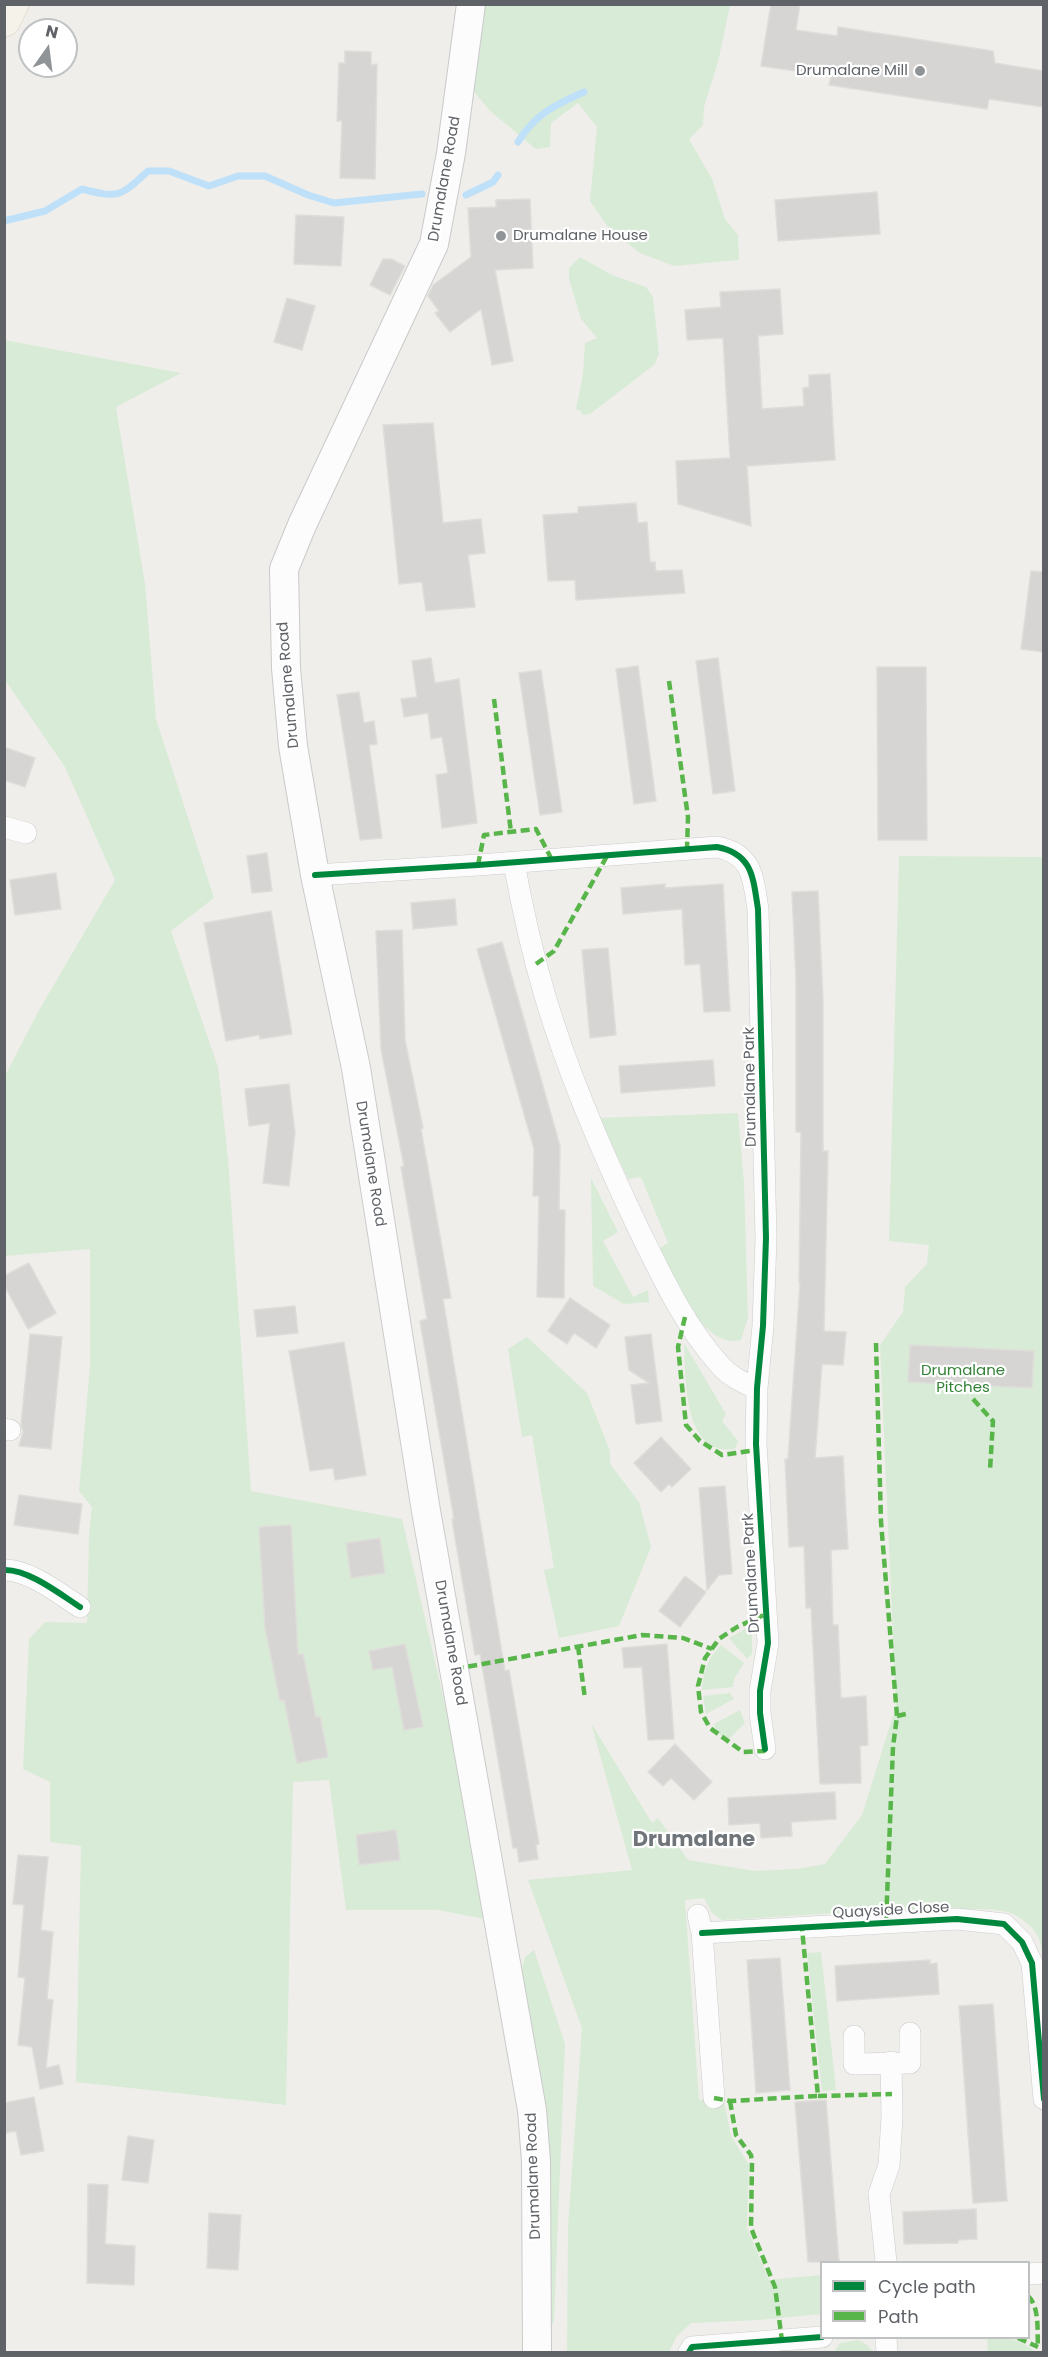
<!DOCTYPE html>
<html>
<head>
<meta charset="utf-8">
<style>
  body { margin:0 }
  #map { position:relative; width:1048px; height:2357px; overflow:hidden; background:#efeeea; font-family:Poppins,sans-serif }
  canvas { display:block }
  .frame { position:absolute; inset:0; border:6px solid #5f6368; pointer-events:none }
  .legend { position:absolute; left:820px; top:2261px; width:210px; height:78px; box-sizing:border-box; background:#fff; border:2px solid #bfc1c3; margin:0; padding:8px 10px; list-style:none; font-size:18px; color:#5f6368 }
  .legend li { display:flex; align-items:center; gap:12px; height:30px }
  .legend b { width:30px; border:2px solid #bfc1c3 }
  .north { position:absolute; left:18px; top:18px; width:60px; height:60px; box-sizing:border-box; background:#fff; border:2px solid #bfc1c3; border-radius:50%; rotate:14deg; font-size:16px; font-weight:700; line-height:24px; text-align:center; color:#5f6368 }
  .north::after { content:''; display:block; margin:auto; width:21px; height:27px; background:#919496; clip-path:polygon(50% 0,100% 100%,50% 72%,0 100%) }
</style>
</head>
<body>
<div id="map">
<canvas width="1048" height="2357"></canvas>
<div class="frame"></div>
<ul class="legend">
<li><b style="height:8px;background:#00873e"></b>Cycle path</li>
<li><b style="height:8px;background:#58b549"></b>Path</li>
</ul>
<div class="north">N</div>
</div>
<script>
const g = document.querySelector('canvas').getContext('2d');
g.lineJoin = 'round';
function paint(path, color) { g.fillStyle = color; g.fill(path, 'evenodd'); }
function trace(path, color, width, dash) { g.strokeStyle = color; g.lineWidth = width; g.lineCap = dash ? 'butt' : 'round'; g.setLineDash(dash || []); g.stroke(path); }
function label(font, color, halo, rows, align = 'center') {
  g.font = font + ' Poppins,sans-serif'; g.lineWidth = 4.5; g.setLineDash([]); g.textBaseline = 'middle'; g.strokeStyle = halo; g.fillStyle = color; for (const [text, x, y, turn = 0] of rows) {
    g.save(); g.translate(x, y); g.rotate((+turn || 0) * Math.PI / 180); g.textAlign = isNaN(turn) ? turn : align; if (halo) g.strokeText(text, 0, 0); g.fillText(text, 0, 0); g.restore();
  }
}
paint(new Path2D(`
  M484 5H730L718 62 704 107 703 125 689 139 712 179 725 219 738 235 739 260 674 266 640 253 610 230 590 201 597 127 578 103 551 123 550 147 536 149 490 111 472 89Z
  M580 257 612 275 646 287 653 297 659 354 654 365 590 414 583 415 581 411 576 409 583 374 585 343 597 338 581 319 569 279V268Z
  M4 340 181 373 116 407 145 584 156 719 214 898 171 931 218 1067 228 1158 251 1491 402 1519 495 1921 438 1910H346L329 1780 293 1782 286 2105 76 2082 81 1846 50 1842V1782L23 1769 29 1639 45 1622 87 1623 89 1535 92 1507 79 1491 90 1366V1249L5 1256V1076L38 1012 115 880 65 767 5 680Z
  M899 856 1043 857V1961C1042 1937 1035 1926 1013 1914 1000 1908 970 1909 954 1909 877 1909 799 1916 722 1920L712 1913 704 1898 685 1900 699 2100 724 2101 731 2136 749 2165 747 2228 769 2280 821 2275V2314L759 2320 691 2323 677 2336 669 2352H567L568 2226 582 2028 528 1880 632 1870 591 1723 652 1823 658 1818 688 1860 755 1871 797 1869 825 1864 862 1815 896 1706 880 1345 903 1312 905 1287 927 1264 929 1245 889 1241Z
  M738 1113 744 1183 748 1318 741 1340C703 1351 671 1274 658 1249L668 1243 641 1177 628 1179 599 1118Z
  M591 1178 618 1232 603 1241 633 1297 648 1290 649 1302 624 1304 593 1286Z
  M527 1337 587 1393 610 1451V1464L639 1502 651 1547 619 1626 559 1638 544 1570 554 1568 532 1435 522 1437 508 1349Z
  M684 1343 726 1414 722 1421 738 1441 735 1449C682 1457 686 1377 684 1343Z
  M749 1627 752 1630V1654L747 1659 729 1638Z
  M721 1645 744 1663 734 1679 733 1687 702 1690C702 1672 709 1657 721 1645Z
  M730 1693 734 1699 706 1714 703 1696Z
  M740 1710 745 1723 729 1739C722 1738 715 1730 714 1724Z
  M534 1950 565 2044 554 2321 549 2329 521 1973 525 1957Z
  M821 1952 836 2090 822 2091 807 1953Z
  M987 2338C1006 2337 1021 2338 1035 2352H988Z
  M858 2340 867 2345 873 2352H834L840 2343Z`), '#d8ebd6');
trace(new Path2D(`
  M518 142C535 114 555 105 584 92
  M466 195 493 182 498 175
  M4 221 45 211 82 189C119 199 121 196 148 171H169L209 186 238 176H265L308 195 334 203 422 194`), '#bfe0f9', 7);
const building = new Path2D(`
  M771 4H800L796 30 837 36 838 27 993 51 995 63 1044 71V107L989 99 987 109 829 85 831 76 761 66Z
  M345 51 371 52V65L377 64 375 179 340 178 342 121H337L339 63H345Z
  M877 192 880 234 778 241 775 200Z
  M530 199 533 268 495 270 513 361 492 365 481 309 450 332 435 313 439 311 428 296 433 285 471 257 468 208 496 207V200Z
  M296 215 344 217 341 266 294 264Z
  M383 259H391L405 266 390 295 370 285Z
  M780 289 783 334 758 336 762 409 804 406 803 388 809 387V375L830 374 835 460 747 466 751 526 678 504 676 461 730 458 723 338 687 340 685 310 721 307 720 292Z
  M287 298 315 306 302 350 274 342Z
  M433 423 443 523 481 519 485 553 468 555 475 607 426 611 422 582 399 584 383 425Z
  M636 503 638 523 647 522 650 562H655L656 571 682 570 685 593 576 600 575 580 548 581 543 515 578 513V507Z
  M1031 571 1044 572V652L1021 649Z
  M431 658 435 683 459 679 477 823 442 828 436 775 448 773 442 737 431 739 428 713 404 717 401 699 417 697 412 661Z
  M718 658 735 791 713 794 696 661Z
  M638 666 656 801 634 804 616 669Z
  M877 667H926L927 840H878Z
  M541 670 562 812 540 815 519 673Z
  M359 692 364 723 374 721 377 744 369 745 382 838 360 840 337 695Z
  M4 747 35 758 25 787 4 780Z
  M267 853 272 891 252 893 247 856Z
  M56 873 61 909 15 915 10 880Z
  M665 884V888L723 884 730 1011 704 1012 700 964 685 965 682 909 623 914 621 888Z
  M818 891 823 1000V1151H828L824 1331 846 1332 843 1365 822 1364 815 1458 843 1456 848 1549 831 1550 833 1625H838L841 1698 866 1696 868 1745 860 1746 861 1783 820 1784 811 1608H806L804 1546 789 1547 785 1459H788L800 1283H799L801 1132H796V980L792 892Z
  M455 899 457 925 413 929 411 903Z
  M271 911 292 1034 260 1039 259 1035 226 1041 204 923Z
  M402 930 405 1040 423 1128 421 1129 451 1298 443 1299 505 1671 509 1670 539 1844 536 1845 538 1859 519 1862 517 1848H513L480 1654 475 1655 455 1538 452 1519H454L420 1321 427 1319 401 1167 404 1166 381 1049 376 931Z
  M502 942 560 1146 559 1210H565L564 1298 537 1297 539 1196H533L534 1149 477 949Z
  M608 948 616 1035 590 1038 582 950Z
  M713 1060 715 1086 621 1093 619 1066Z
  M289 1084 295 1133 289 1186 263 1183 270 1123 249 1126 245 1089Z
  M29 1263 56 1313 28 1329 4 1285V1276Z
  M570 1298 610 1325 596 1348 574 1333 567 1344 548 1331Z
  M295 1306 298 1333 257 1337 254 1310Z
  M30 1334 62 1337 51 1449 19 1446 23 1432 21 1424Z
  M651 1334 662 1421 636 1424 631 1385 649 1383 629 1370 625 1337Z
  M344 1342 366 1475 335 1480 333 1468 310 1471 289 1351Z
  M910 1345 1034 1351 1032 1388 908 1382Z
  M661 1437 691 1469 672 1487 669 1484 661 1492 634 1463Z
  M725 1486 732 1574 719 1575 707 1590 699 1488Z
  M19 1495 82 1504 78 1534 14 1525Z
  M291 1525 298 1655 303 1654 316 1717 320 1716 328 1757 297 1763 284 1700 280 1701 265 1628 259 1527Z
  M380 1538 385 1573 351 1578 346 1543Z
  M685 1576 706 1592 680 1627 659 1611Z
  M405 1644 423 1727 404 1730 392 1667 373 1670 369 1651Z
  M667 1644 674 1739 648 1740 642 1667 624 1668 622 1648Z
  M675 1744 712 1782 694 1800 671 1778 663 1786 648 1772Z
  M835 1792 836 1819 791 1822 792 1836 761 1838 760 1823 729 1825 728 1798Z
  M396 1830 400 1860 359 1865 356 1835Z
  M18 1855 48 1857 41 1930 53 1932 47 1999 53 2000 46 2068 59 2065 63 2084 40 2089 32 2047 18 2045 25 1978 18 1977 24 1905 13 1904Z
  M780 1958 790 2090 756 2093 747 1960Z
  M930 1960V1964L937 1963 939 1994 837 2001 835 1966Z
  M993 2004 1007 2201 973 2203 959 2006Z
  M34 2097 44 2151 21 2155 16 2131 4 2133V2103Z
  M826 2100 839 2262H808L795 2102Z
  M128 2136 154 2140 148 2183 122 2180Z
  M88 2184 108 2185 105 2244 135 2246 134 2285 87 2283Z
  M976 2209 977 2239 958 2240V2243L904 2244 903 2212Z
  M209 2213 241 2215 238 2270 207 2268Z`);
paint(building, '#d6d5d3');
trace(building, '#deddd9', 1.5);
const street = new Path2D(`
  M4 827 26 833
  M514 863C522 907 532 952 545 996 569 1077 603 1155 640 1232 662 1277 685 1326 719 1364 728 1375 744 1384 757 1388
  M315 875 478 865 717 847C753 854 753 878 758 909L766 1238 763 1326 757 1388 756 1444 768 1643 760 1691V1713L765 1749
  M4 1429 10 1430
  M4 1570C28 1569 60 1594 80 1607
  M698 1915 702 1933 714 2098
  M702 1933 957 1919 1004 1924 1022 1942 1032 1963 1044 2099
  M854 2036V2064L910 2063V2033
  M886 2262 879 2194 889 2165 892 2117 891 2062
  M1028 2274 1044 2273
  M886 2338 887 2352
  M689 2352 692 2347 822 2337`);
const secondary = new Path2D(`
  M471 4 451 153 434 244 302 525 284 569 286 668 293 746 315 875 356 1068 426 1511 532 2110 536 2161 537 2352`);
const primary = new Path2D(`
  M4 20 12 4`);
trace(street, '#cbcccc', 22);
trace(secondary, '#cacacb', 30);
trace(primary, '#d7ceb8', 34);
trace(street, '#fdfcfc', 21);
trace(secondary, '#fdfcfc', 28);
trace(primary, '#f4f2e9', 33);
trace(new Path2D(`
  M669 681 688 817 687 849
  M494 699 511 832
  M478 865 484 835 536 829 552 860
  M536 964 554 951 607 856
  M685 1317 678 1347 686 1425 700 1441 722 1455 757 1450
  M876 1343 881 1522 897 1716 893 1747 886 1923
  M973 1399 993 1421 990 1470
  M578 1646 585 1699
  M455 1669 642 1635 683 1638 712 1649
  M897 1716 910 1713
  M765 1749 764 1751 743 1752 710 1728 701 1712 698 1686 705 1658 719 1639 737 1627 766 1614
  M818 2096 892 2094
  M714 2098 730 2101 818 2096 802 1928
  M730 2101 736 2135 751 2155 752 2162 751 2228 775 2287 782 2341
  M1028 2296C1040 2307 1037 2332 1038 2347
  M1018 2338 1038 2347`), '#58b549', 4.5, [9, 4.5]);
trace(new Path2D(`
  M315 875 478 865 717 847C753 854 753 878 758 909L766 1238 763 1326 757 1388 756 1444 768 1643 760 1691V1713L765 1749
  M4 1570C28 1569 60 1594 80 1607
  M702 1933 957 1919 1004 1924 1022 1942 1032 1963 1044 2099
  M689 2352 692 2347 822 2337`), '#00873e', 6);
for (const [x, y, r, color] of [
  [920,71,6,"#919496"],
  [501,236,6,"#919496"]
]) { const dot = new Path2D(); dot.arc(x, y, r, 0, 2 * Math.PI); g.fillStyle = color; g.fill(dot); trace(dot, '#fff', 2); }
label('15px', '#5f6368', '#fff', [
  ["Drumalane Mill",908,71],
  ["Drumalane House",513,236,"left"]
], 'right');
label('15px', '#5f6368', '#fff', [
  ["Drumalane Road",445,179,-80],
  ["Drumalane Road",289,685,-95],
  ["Drumalane Park",751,1087,-91],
  ["Drumalane Road",370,1164,81],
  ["Drumalane Park",752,1573,-93],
  ["Drumalane Road",450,1643,80],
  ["Quayside Close",891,1911,-3],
  ["Drumalane Road",534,2176,-92]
]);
label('15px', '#348238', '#fff', [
  ["Drumalane",963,1371],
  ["Pitches",963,1388]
]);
label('bold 21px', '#70757a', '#fff', [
  ["Drumalane",694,1841]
]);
</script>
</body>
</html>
